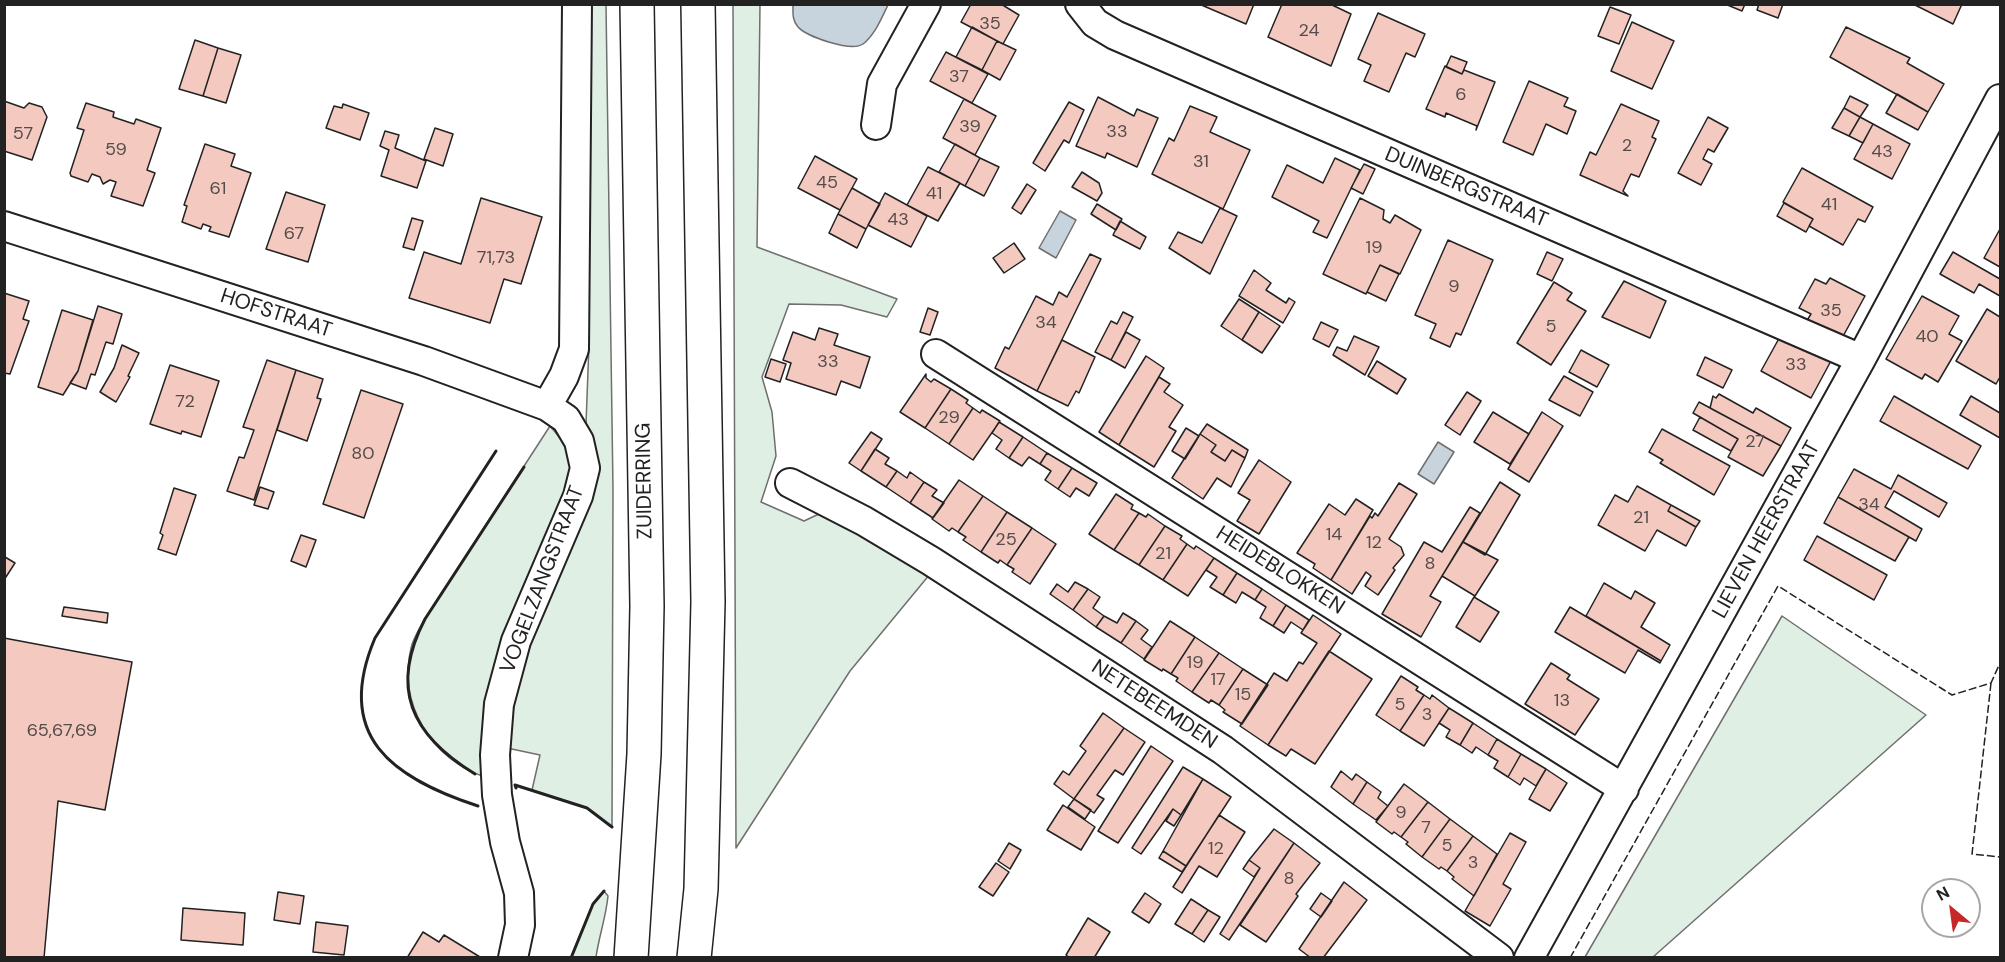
<!DOCTYPE html>
<html>
<head>
<meta charset="utf-8">
<style>
  body { margin:0 }
  #map { position:relative; width:2005px; height:962px; overflow:hidden; background:#fff; font-family:"DM Sans",sans-serif }
  canvas { display:block }
  .frame { position:absolute; inset:0; border:6px solid #222; pointer-events:none }
  .north { position:absolute; left:1921px; top:878px; width:60px; height:60px; box-sizing:border-box; background:#fff; border:2px solid #a7a7a7; border-radius:50%; rotate:331deg; font-size:16px; font-weight:700; line-height:24px; text-align:center; color:#222 }
  .north::after { content:''; display:block; margin:auto; width:21px; height:27px; background:#c62828; clip-path:polygon(50% 0,100% 100%,50% 72%,0 100%) }
</style>
</head>
<body>
<div id="map">
<canvas width="2005" height="962"></canvas>
<div class="frame"></div>
<div class="north">N</div>
</div>
<script>
const g = document.querySelector('canvas').getContext('2d');
g.lineJoin = 'round';
function paint(path, color) { g.fillStyle = color; g.fill(path, 'evenodd'); }
function trace(path, color, width, dash) { g.strokeStyle = color; g.lineWidth = width; g.lineCap = dash ? 'butt' : 'round'; g.setLineDash(dash || []); g.stroke(path); }
function label(font, color, halo, rows, align = 'center') {
  g.font = font + ' "DM Sans",sans-serif'; g.lineWidth = 4.5; g.setLineDash([]); g.textBaseline = 'middle'; g.strokeStyle = halo; g.fillStyle = color; for (const [text, x, y, turn = 0] of rows) {
    g.save(); g.translate(x, y); g.rotate((+turn || 0) * Math.PI / 180); g.textAlign = isNaN(turn) ? turn : align; if (halo) g.strokeText(text, 0, 0); g.fillText(text, 0, 0); g.restore();
  }
}
const green = new Path2D(`
  M585 5H606L613 489 612 827 587 808 532 790 540 755 507 748C521 644 561 543 594 443L586 424 589 344Z
  M733 5H760L757 247 897 299 887 317 841 305 789 304 762 377 772 412 776 456 761 502 804 521 821 513 855 527 930 574 850 671 736 848Z
  M550 426 567 446 572 466 485 777C431 759 398 704 411 648 413 638 420 628 425 619Z
  M1782 616 1926 715 1653 957H1585Z
  M604 891 608 896C606 917 599 936 596 957H571L593 904Z`);
paint(green, '#e0efe3');
trace(green, '#6f6f6f', 1.5);
const water = new Path2D(`
  M793 5V4L888 5C882 17 875 35 863 44 851 52 807 37 798 27 792 20 793 13 793 5Z
  M1060 211 1076 220 1056 258 1039 248Z
  M1438 442 1454 452 1434 484 1418 474Z`);
paint(water, '#c7d3dd');
trace(water, '#6f6f6f', 1.5);
const building = new Path2D(`
  M971 4H1001L1019 15 1003 44 961 22Z
  M1199 4H1254L1246 24Z
  M1282 4H1330L1351 14 1331 66 1268 37Z
  M1725 4H1745L1742 11Z
  M1759 4H1783L1778 18 1757 10Z
  M1913 4H1962L1953 24Z
  M1610 7 1631 15 1619 44 1598 36Z
  M1378 13 1425 34 1415 57 1406 53 1389 92 1364 81 1371 65 1358 59Z
  M1632 22 1674 41 1652 89 1611 71Z
  M972 27 997 41 982 70 956 57Z
  M1846 27 1910 58 1907 63 1944 84 1928 112 1830 57Z
  M195 40 218 48 203 96 179 89Z
  M997 41 1016 50 1000 80 982 70Z
  M218 48 241 55 226 103 203 96Z
  M946 52 988 74 972 103 930 81Z
  M1451 56 1467 62 1462 74 1446 67Z
  M1445 66 1462 74 1464 70 1495 82 1476 130 1477 126 1446 113 1445 117 1426 109Z
  M1529 81 1568 98 1564 106 1576 111 1567 134 1546 124 1533 155 1503 142Z
  M1897 94 1928 112 1918 130 1886 113Z
  M1850 96 1868 105 1860 117 1844 108Z
  M1098 97 1134 116 1137 109 1158 118 1137 167 1107 153 1105 158 1076 146Z
  M964 99 996 116 975 155 943 138Z
  M4 101 24 108 29 103 42 107 47 117 32 160 4 151Z
  M1069 102 1084 110 1069 143 1064 140 1045 171 1033 163Z
  M86 103 114 112 113 117 134 124 136 119 161 128 147 170 155 173 143 206 111 196 116 182 110 180 103 184 100 177 92 174 88 182 71 176 70 173 84 130 77 128Z
  M343 104 369 113 360 140 326 128 334 106 342 108Z
  M1621 104 1659 121 1652 137 1656 139 1639 177 1631 174 1623 191 1628 196 1580 175 1590 152 1596 155Z
  M1190 106 1217 117 1210 132 1250 150 1223 209 1152 174 1169 138 1174 141Z
  M1844 108 1860 117 1849 136 1832 128Z
  M1708 117 1728 128 1714 152 1708 149 1703 159 1712 164 1701 185 1678 173Z
  M1860 117 1873 124 1863 143 1849 136Z
  M1873 124 1910 144 1892 179 1854 159Z
  M435 128 453 134 443 166 424 159Z
  M385 131 399 135 395 148 426 161 417 188 381 176 389 150 380 146Z
  M205 144 235 154 231 166 251 173 229 237 209 231 211 227 203 224 201 229 182 222 187 206 184 205Z
  M955 144 980 158 965 186 939 172Z
  M815 156 857 179 840 210 798 188Z
  M980 158 999 167 984 196 965 186Z
  M1335 158 1360 170 1327 238 1313 232 1319 221 1272 197 1287 165 1323 183Z
  M1364 164 1375 169 1363 194 1351 188Z
  M928 167 960 183 938 221 907 205Z
  M1802 168 1873 207 1865 222 1858 219 1843 245 1809 226 1813 219 1783 202Z
  M1082 172 1099 183 1102 193 1097 201 1072 187Z
  M1027 184 1036 190 1021 214 1012 208Z
  M852 188 880 204 866 229 838 214Z
  M286 192 325 205 308 262 266 249Z
  M885 193 927 216 911 247 868 225Z
  M481 198 542 217 521 284 504 279 490 323 409 298 424 252 461 264Z
  M1360 198 1384 210 1383 219 1390 223 1395 215 1421 230 1400 274 1380 265 1366 294 1323 274Z
  M1784 203 1813 219 1806 232 1777 216Z
  M1097 204 1122 219 1116 230 1091 214Z
  M1220 208 1237 216 1210 274 1169 248 1178 232 1202 243Z
  M838 214 866 229 857 248 829 233Z
  M412 218 423 221 414 250 403 247Z
  M1120 221 1146 237 1140 249 1113 235Z
  M2000 229V267L1984 258Z
  M1448 240 1493 260 1461 335 1456 333 1450 347 1430 338 1436 324 1415 315Z
  M1014 243 1025 259 1004 273 993 258Z
  M1547 252 1563 259 1552 281 1537 274Z
  M1953 252 2000 279V296L1979 284 1974 293 1940 274Z
  M1090 254 1101 259 1037 391 995 368 1005 347 1009 349 1036 296 1053 305 1059 292 1067 297Z
  M1380 265 1399 274 1386 301 1367 292Z
  M1254 270 1271 283 1266 290 1286 303 1289 298 1295 302 1283 323 1239 296Z
  M1830 278 1865 296 1841 340 1806 322 1811 314 1799 308 1815 279 1826 284Z
  M1624 281 1666 301 1650 338 1602 317Z
  M1554 282 1572 293 1567 300 1586 311 1551 365 1517 343Z
  M4 293 29 301 23 319 29 321 10 374 4 373Z
  M1922 296 1959 316 1949 334 1962 341 1938 382 1925 374 1922 379 1886 359Z
  M1239 299 1259 312 1242 340 1221 326Z
  M98 306 122 314 113 344 106 342 95 375 91 374 86 389 70 383 78 371Z
  M928 308 938 312 930 335 920 332Z
  M1987 309 2000 317V377L1996 384 1956 361Z
  M62 310 93 320 78 371 63 395 38 387Z
  M1123 312 1133 317 1111 360 1095 352 1111 321 1117 324Z
  M1259 312 1280 326 1262 353 1242 340Z
  M1321 322 1338 330 1329 347 1313 339Z
  M819 328 838 334 834 345 870 357 860 388 841 381 836 395 786 379 791 363 783 360 793 332 815 340Z
  M1126 332 1140 340 1125 368 1111 360Z
  M1782 333 1832 359 1811 398 1761 371Z
  M1354 336 1379 347 1365 375 1333 355 1337 347 1347 351Z
  M1062 340 1095 357 1079 393 1076 391 1068 406 1037 391Z
  M122 345 139 353 128 376 130 377 116 402 100 392 114 368Z
  M1581 350 1609 365 1597 387 1569 372Z
  M1146 356 1164 368 1119 445 1099 432Z
  M1705 357 1732 370 1723 388 1697 375Z
  M771 359 786 364 780 382 765 377Z
  M267 360 296 370 254 500 227 491 239 457 244 458 254 430 243 427Z
  M1377 361 1406 379 1397 394 1368 376Z
  M170 365 219 381 201 437 182 431 181 434 150 424Z
  M296 370 323 379 317 398 321 399 307 441 277 430Z
  M926 374V378L931 382 934 379 951 389 925 428 900 412Z
  M1564 376 1593 392 1580 416 1549 400Z
  M1159 377 1170 384 1164 392 1183 405 1169 427 1176 431 1154 467 1119 445Z
  M951 389 968 400 966 403 973 408 949 444 925 428Z
  M361 390 403 404 364 518 323 504Z
  M1467 392 1481 401 1460 435 1445 425Z
  M1719 394 1753 413 1756 408 1791 428 1781 446 1710 408 1713 396 1716 398Z
  M1894 396 1981 446 1968 469 1880 421Z
  M1971 396 2000 413V438L1960 415Z
  M1699 402 1781 446 1763 476 1728 457 1738 439 1693 413Z
  M973 408 980 413 982 410 1000 421 973 460 949 444Z
  M1493 412 1529 434 1510 464 1474 442Z
  M1542 412 1563 426 1529 482 1508 469Z
  M1700 417 1738 439 1731 451 1693 430Z
  M999 422 1023 437 1009 458 996 449 1002 440 992 433Z
  M1207 424 1248 450 1245 458 1232 450 1225 461 1211 452 1216 445 1200 434Z
  M1186 428 1199 436 1185 459 1172 451Z
  M1662 429 1730 466 1714 495 1660 463 1663 460 1649 452Z
  M871 432 882 439 861 471 849 463Z
  M1200 434 1216 445 1211 452 1225 461 1232 450 1245 458 1231 487 1217 478 1203 499 1172 478Z
  M1023 437 1047 453 1040 464 1029 457 1022 466 1009 458Z
  M875 449 889 458 885 464 897 471 886 487 861 471Z
  M1047 453 1072 468 1058 489 1045 480 1051 471 1040 464Z
  M1259 460 1291 482 1259 534 1237 521 1250 500 1238 493Z
  M1072 468 1097 483 1089 496 1076 488 1070 497 1058 489Z
  M1854 469 1891 489 1898 475 1947 503 1939 517 1894 491 1885 507 1922 529 1916 541 1838 497Z
  M897 471 907 478 910 472 924 482 910 503 886 487Z
  M959 480 983 496 958 532 952 528 949 531 932 519Z
  M924 482 937 490 932 496 944 503 933 518 910 503Z
  M1500 482 1520 495 1485 555 1463 542Z
  M1399 483 1417 494 1389 539 1401 547 1404 555 1393 568 1395 570 1378 595 1365 586 1371 576 1366 572 1352 594 1331 580 1370 516 1372 518 1375 513 1378 516Z
  M1637 486 1671 505 1668 511 1696 527 1686 546 1657 530 1645 551 1598 525 1615 495 1628 502Z
  M260 487 274 492 268 509 254 505Z
  M174 488 196 495 176 555 158 549 163 535 160 533Z
  M1116 494 1133 505 1131 509 1139 513 1114 550 1089 534Z
  M983 496 1007 512 981 552 963 540 966 537 958 532Z
  M1838 497 1909 537 1895 561 1824 523Z
  M1356 499 1373 510 1331 580 1313 568 1315 564 1297 553 1329 504 1345 515Z
  M1671 505 1700 521 1696 527 1668 511Z
  M1470 507 1480 513 1430 596 1441 602 1421 637 1382 614 1424 542 1442 552Z
  M1007 512 1032 528 1007 565 1000 560 998 563 981 552Z
  M1139 513 1146 517 1148 514 1165 526 1139 565 1114 550Z
  M1165 526 1182 536 1180 539 1187 544 1163 580 1139 565Z
  M1032 528 1056 544 1030 584 1012 572 1014 569 1007 565Z
  M301 535 316 540 306 567 291 561Z
  M1817 536 1887 575 1874 600 1804 560Z
  M1463 542 1498 560 1475 596 1442 576Z
  M1187 544 1194 549 1196 546 1214 558 1188 596 1163 580Z
  M5 557 15 563 4 580V558Z
  M1214 558 1237 573 1223 595 1210 587 1217 577 1206 570Z
  M1237 573 1262 589 1255 600 1242 592 1236 603 1223 595Z
  M1075 582 1088 589 1073 610 1050 594 1057 584 1068 592Z
  M1604 583 1631 599 1635 591 1655 603 1641 627 1670 645 1661 661 1586 616Z
  M1088 589 1100 597 1093 608 1104 616 1096 627 1073 610Z
  M1262 589 1286 605 1273 626 1260 618 1266 607 1255 600Z
  M1474 597 1499 612 1480 642 1456 627Z
  M1286 605 1309 620 1303 630 1291 622 1284 633 1273 626Z
  M64 607 108 613 107 623 62 616Z
  M1570 607 1661 661 1660 663 1638 650 1625 673 1555 632Z
  M1123 613 1136 621 1121 643 1096 627 1104 616 1117 623Z
  M1313 615 1341 634 1268 745 1240 726 1274 673 1287 681 1299 662 1303 664 1317 643 1301 633Z
  M1136 621 1148 630 1141 639 1152 647 1144 659 1121 643Z
  M1170 621 1195 637 1171 674 1163 669 1162 671 1144 660Z
  M1195 637 1219 653 1192 692 1176 681 1178 678 1171 674Z
  M4 638 132 662 105 810 58 801 44 958H4Z
  M1329 651 1372 679 1315 764 1291 749 1286 756 1268 745Z
  M1219 653 1243 669 1219 705 1211 700 1209 703 1192 692Z
  M1551 663 1570 675 1567 679 1599 699 1575 735 1525 704Z
  M1243 669 1268 685 1242 724 1223 712 1225 710 1219 705Z
  M1401 676 1418 687 1416 690 1424 695 1400 731 1376 715Z
  M1424 695 1430 699 1432 695 1449 708 1424 746 1400 731Z
  M1449 708 1473 723 1460 745 1446 737 1450 730 1439 723Z
  M1103 713 1124 728 1074 799 1054 784 1063 771 1069 775 1086 751 1080 746Z
  M1473 723 1497 739 1488 755 1476 747 1472 753 1460 745Z
  M1124 728 1145 742 1123 775 1115 770 1097 795 1104 799 1094 813 1074 799Z
  M1497 739 1521 754 1508 777 1494 768 1498 761 1488 755Z
  M1151 746 1173 761 1118 843 1098 831Z
  M1521 754 1546 769 1536 786 1524 778 1520 785 1508 777Z
  M1183 767 1203 779 1181 815 1173 809 1141 854 1132 848Z
  M1546 769 1567 783 1550 811 1529 799Z
  M1341 771 1352 780 1356 774 1367 782 1353 804 1331 787Z
  M1203 779 1231 797 1186 866 1163 851Z
  M1367 782 1381 792 1378 798 1388 806 1376 820 1353 804Z
  M1404 784 1428 802 1401 837 1394 832 1392 834 1376 822Z
  M1074 799 1091 810 1085 819 1068 807Z
  M1428 802 1450 819 1422 857 1406 844 1408 842 1401 837Z
  M1063 805 1095 827 1081 850 1047 830Z
  M1173 809 1181 815 1174 826 1166 821Z
  M1219 815 1245 832 1217 877 1199 866 1182 893 1173 887Z
  M1450 819 1473 836 1447 871 1441 867 1439 869 1422 857Z
  M1274 829 1294 843 1229 940 1220 934 1260 868 1249 860Z
  M1510 833 1526 842 1503 884 1511 889 1490 926 1465 911Z
  M1473 836 1497 854 1474 896 1452 879 1454 877 1447 871Z
  M1009 843 1021 850 1010 869 998 861Z
  M1294 843 1320 863 1296 894 1298 896 1266 942 1240 925Z
  M1163 851 1186 866 1182 872 1159 858Z
  M1249 860 1260 868 1254 877 1243 869Z
  M996 863 1009 872 993 896 979 887Z
  M1344 882 1367 900 1323 958H1311L1299 949Z
  M278 892 304 896 300 924 274 920Z
  M1145 893 1161 904 1149 923 1132 912Z
  M1321 893 1332 901 1321 917 1310 909Z
  M1191 899 1208 910 1192 934 1175 924Z
  M183 908 245 913 243 945 181 940Z
  M1208 910 1220 917 1204 942 1192 934Z
  M1088 918 1110 932 1094 958H1070L1066 955Z
  M316 922 348 926 344 955 313 952Z
  M423 932 439 942 444 935 480 957 407 958Z`);
paint(building, '#f3c9c0');
trace(building, '#222', 1.5);
const minor = new Path2D(`
  M1080 4 1095 23 1115 35 1861 359
  M876 125 882 84 926 4
  M4 226 424 361 547 406 566 419 579 441 585 468 578 496 516 641 499 704 495 755 497 795 505 842 519 893 520 925 513 958
  M936 354 1624 789
  M547 406 564 376 574 349 577 4
  M790 483 864 521 931 561 1223 750 1499 958
  M1529 958 1861 359 2000 99`);
const trunk = new Path2D(`
  M631 958 644 754 647 606 637 4
  M694 958 701 889 708 602 698 4`);
trace(minor, '#222', 32);
trace(trunk, '#222', 36);
trace(minor, '#fff', 28);
trace(trunk, '#fff', 33);
trace(new Path2D(`
  M1991 683 1972 854 2000 857
  M1570 958 1778 586 1952 695 1991 683 2000 663`), '#222', 1.5, [8, 3]);
trace(new Path2D(`
  M475 774C411 735 389 688 425 619L524 467
  M516 788 515 785 587 808 612 827
  M478 806C393 778 333 737 375 638L496 451
  M571 958 593 904 604 891`), '#222', 3);
label('18px', '#564c4a', null, [
  ["35",990,24],
  ["24",1309,31],
  ["37",959,77],
  ["6",1461,95],
  ["39",970,127],
  ["33",1117,132],
  ["57",23,134],
  ["2",1627,146],
  ["59",116,150],
  ["43",1882,152],
  ["31",1201,162],
  ["45",827,183],
  ["61",218,189],
  ["41",934,194],
  ["41",1829,205],
  ["43",898,220],
  ["67",294,234],
  ["19",1374,248],
  ["71,73",496,258],
  ["9",1454,287],
  ["35",1831,311],
  ["34",1046,323],
  ["5",1551,327],
  ["40",1927,337],
  ["33",828,362],
  ["33",1796,365],
  ["72",185,402],
  ["29",949,418],
  ["27",1755,442],
  ["80",363,454],
  ["34",1869,505],
  ["21",1641,518],
  ["14",1334,535],
  ["25",1006,540],
  ["12",1374,543],
  ["21",1163,554],
  ["8",1430,564],
  ["19",1195,663],
  ["17",1218,680],
  ["15",1243,695],
  ["13",1562,701],
  ["5",1400,705],
  ["3",1427,715],
  ["65,67,69",62,731],
  ["9",1401,813],
  ["7",1426,828],
  ["5",1447,846],
  ["12",1216,849],
  ["3",1473,863],
  ["8",1289,879]
]);
label('21px', '#222', '#fff', [
  ["DUINBERGSTRAAT",1466,188,23],
  ["HOFSTRAAT",276,314,18],
  ["ZUIDERRING",645,481,-91],
  ["LIEVEN HEERSTRAAT",1767,530,-61],
  ["HEIDEBLOKKEN",1280,571,32],
  ["VOGELZANGSTRAAT",543,580,-69],
  ["NETEBEEMDEN",1154,705,33]
]);
</script>
</body>
</html>
